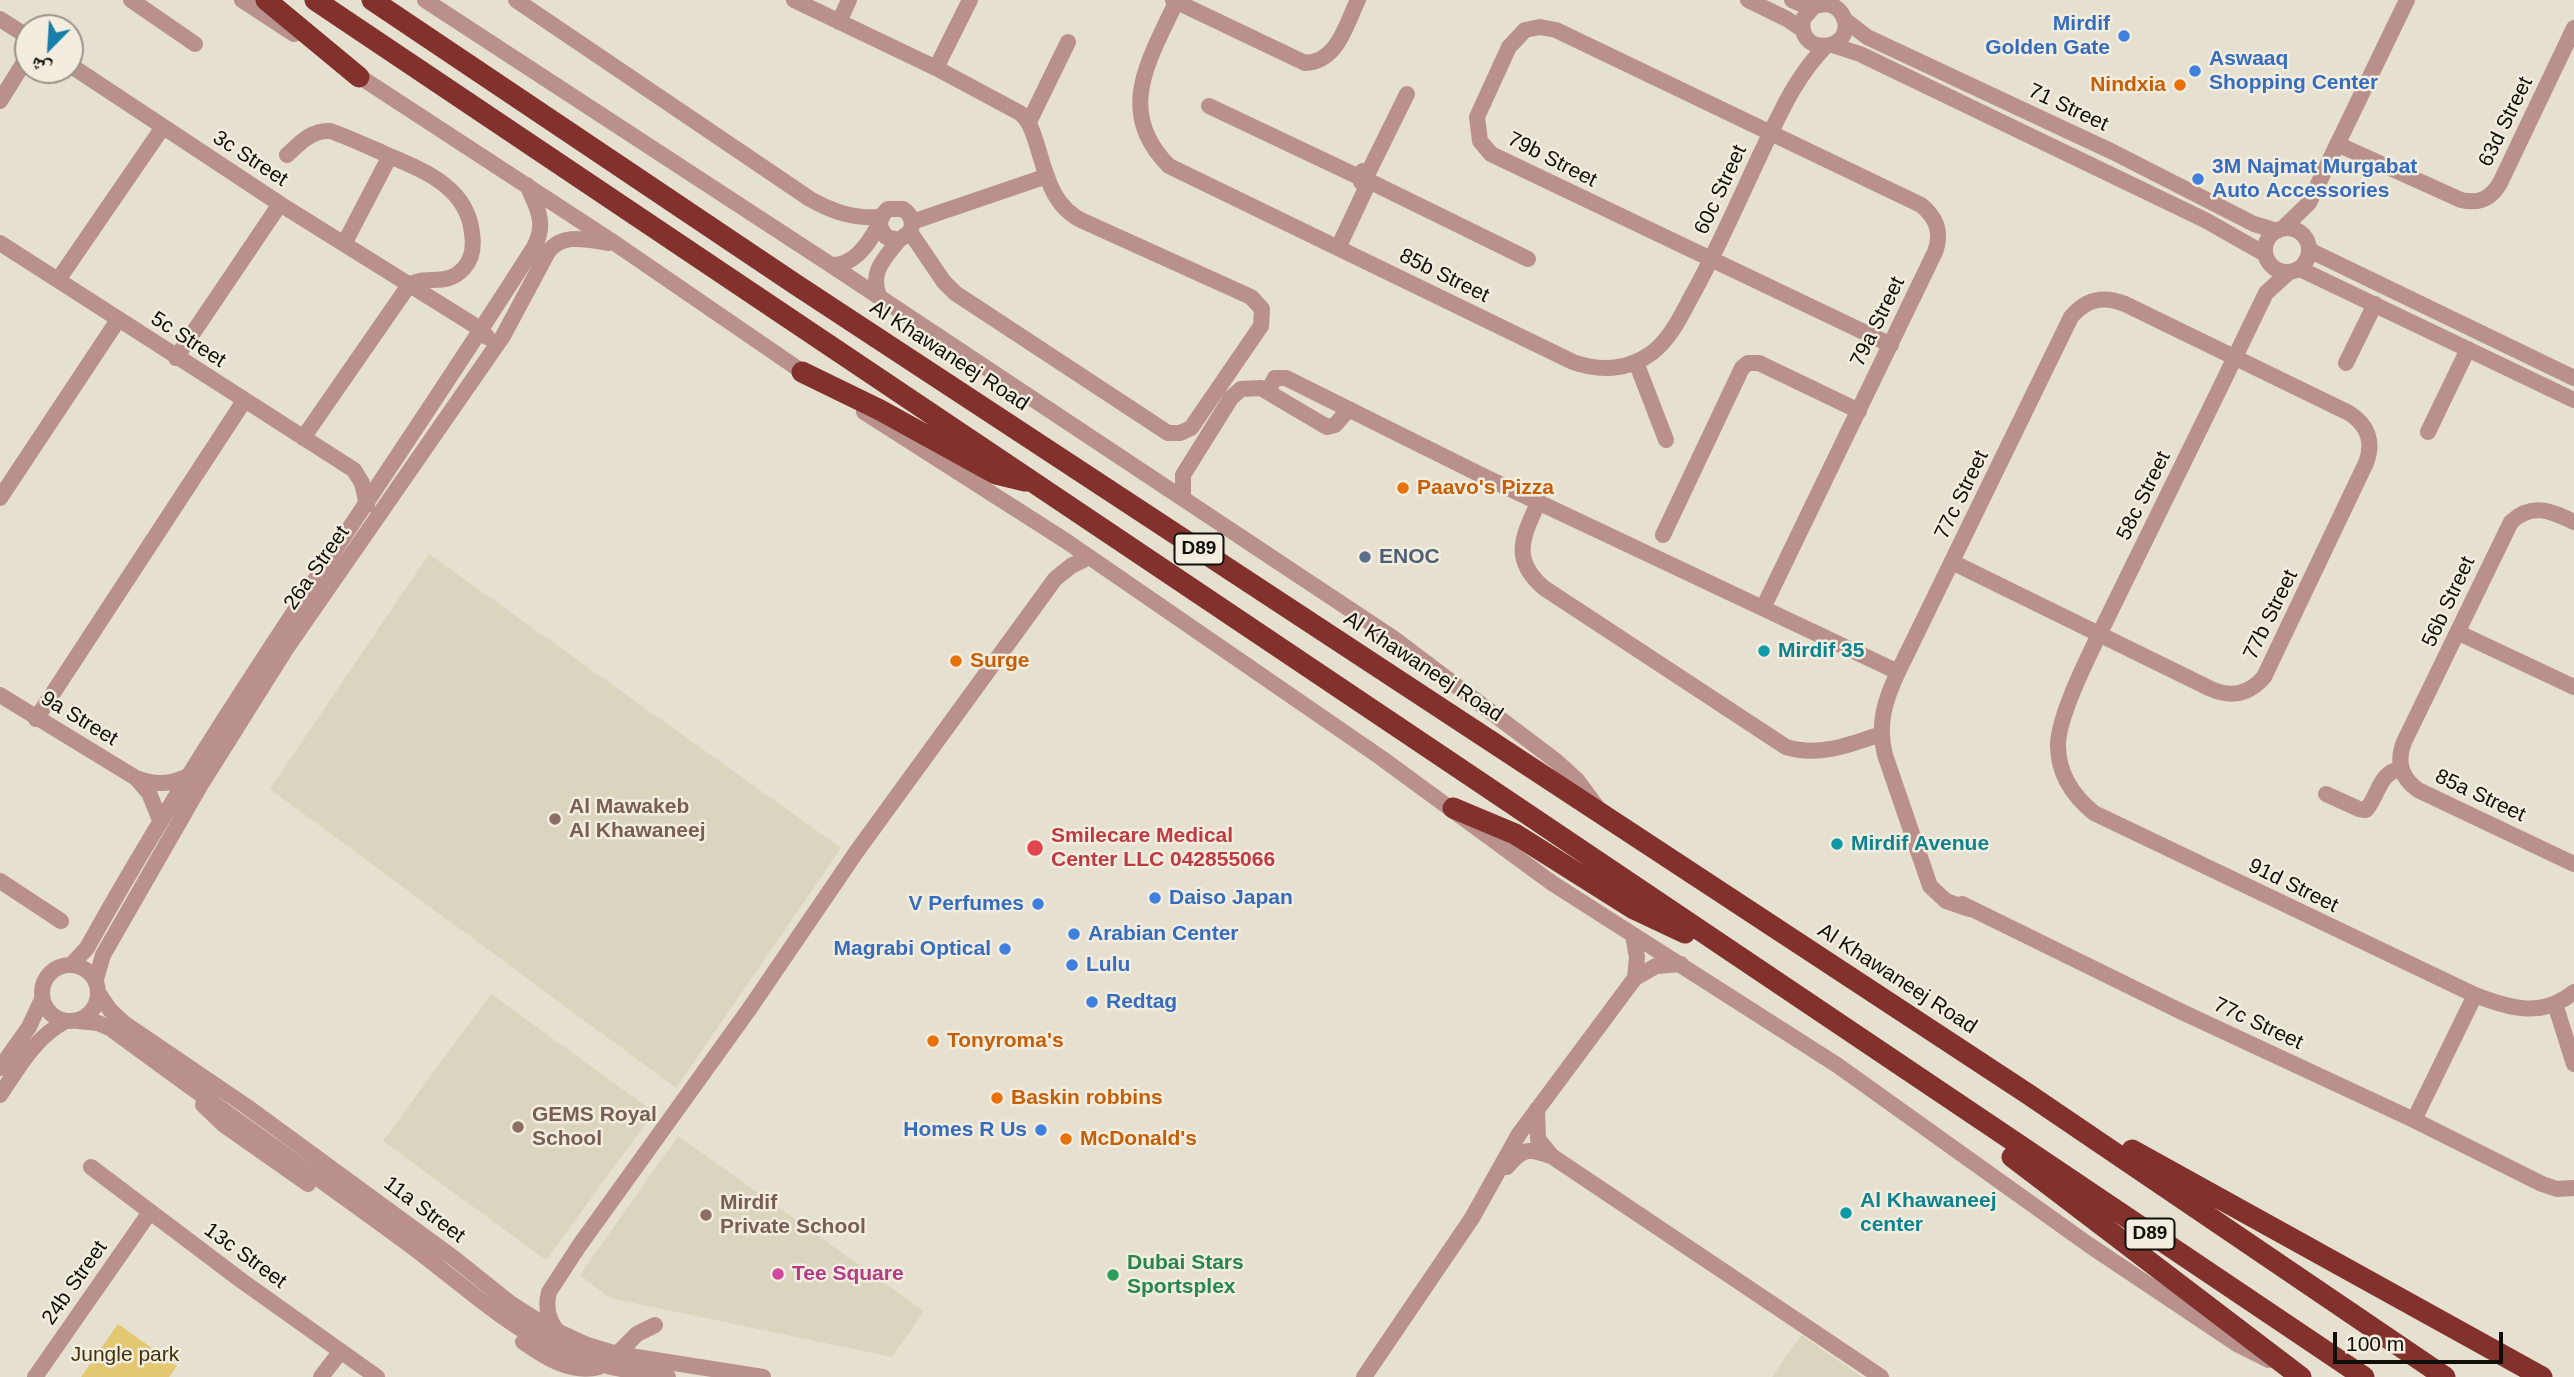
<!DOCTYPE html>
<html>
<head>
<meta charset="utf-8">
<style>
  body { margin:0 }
  #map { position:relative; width:2574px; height:1377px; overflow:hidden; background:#e5e0d0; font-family:Helvetica,"Noto Naskh Arabic",sans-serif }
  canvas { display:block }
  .north { position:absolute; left:14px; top:14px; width:70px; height:70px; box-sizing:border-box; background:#f2edde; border:2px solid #989489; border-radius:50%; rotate:204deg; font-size:19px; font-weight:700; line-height:28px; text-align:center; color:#100e09 }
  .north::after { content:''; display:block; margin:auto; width:24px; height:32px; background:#187da8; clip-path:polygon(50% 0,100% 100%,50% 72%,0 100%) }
  .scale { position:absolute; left:2333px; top:1332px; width:170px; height:32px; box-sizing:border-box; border:4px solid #100e09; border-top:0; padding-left:9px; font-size:21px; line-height:24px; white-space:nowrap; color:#100e09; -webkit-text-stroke:5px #f2edde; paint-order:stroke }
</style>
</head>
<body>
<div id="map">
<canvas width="2574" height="1377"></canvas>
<div class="north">ش</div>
<div class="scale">100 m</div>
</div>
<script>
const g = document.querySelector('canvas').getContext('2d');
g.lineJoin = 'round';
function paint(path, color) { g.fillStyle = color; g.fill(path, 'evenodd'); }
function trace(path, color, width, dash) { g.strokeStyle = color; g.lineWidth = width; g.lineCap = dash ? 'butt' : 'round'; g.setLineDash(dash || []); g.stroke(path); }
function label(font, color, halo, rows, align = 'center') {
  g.font = font + ' Helvetica,sans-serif'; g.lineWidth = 5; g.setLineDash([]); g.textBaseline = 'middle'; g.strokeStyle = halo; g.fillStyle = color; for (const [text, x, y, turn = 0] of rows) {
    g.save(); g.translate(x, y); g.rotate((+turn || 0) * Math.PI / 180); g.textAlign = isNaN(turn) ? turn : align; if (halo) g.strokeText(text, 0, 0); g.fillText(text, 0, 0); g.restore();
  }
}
paint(new Path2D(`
  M429 554 841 848 676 1088 270 789Z
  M491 994 654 1112 546 1260 383 1141Z
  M678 1136 924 1311 892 1357 610 1298 580 1275Z
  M1801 1335 1862 1377H1772Z`), '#dbd4be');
paint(new Path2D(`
  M118 1324 177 1366 169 1377H81Z`), '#e4c771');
trace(new Path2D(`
  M131 0 195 44
  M242 0 294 34
  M425 0 831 265 1393 638 1556 761 1577 780 1597 807
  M516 0 810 199C833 212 854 219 881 217
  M794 0 936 68 1020 113C1030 121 1032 131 1036 142 1046 173 1051 206 1083 221L1251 297 1262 309 1261 326 1191 428 1180 433H1168L955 293 944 282 910 232
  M1173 0 1305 63C1338 62 1346 24 1358 0
  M1177 0C1150 59 1114 111 1169 166L1573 362C1601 372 1629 370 1653 352 1673 336 1683 311 1695 290 1719 246 1739 200 1760 155 1779 116 1795 77 1826 46
  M1748 0 1787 19 1803 30
  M1792 0C1798 3 1807 7 1814 6 1822 5 1827 2 1835 7 1840 10 1843 15 1845 20 1852 53 1796 56 1803 19L1814 6
  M0 19 28 37
  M1844 19 1867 37 2113 152 2254 224 2277 231
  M839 22 849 0
  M1832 45 1860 54 2205 220 2265 254
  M70 65 280 204 482 330 487 337
  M936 68 970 0
  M351 71 616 244 810 377
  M0 101 28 56
  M1209 106 1359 177
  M1029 122 1068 42
  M2337 144 2461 200C2478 204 2491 199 2500 183L2574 28
  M287 155C300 143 311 130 330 131 348 137 367 146 385 154 422 170 467 186 472 233 474 246 473 258 464 268 446 288 427 274 409 285L303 438
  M1361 182 1359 175 1363 171H1369L1407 94
  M1371 182 1528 259
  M912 222 1047 176
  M2265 250a22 22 0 1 1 44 0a22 22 0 1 1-44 0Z
  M2282 229 2309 203 2407 0
  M0 243 354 470 362 483 367 505
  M344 244 390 156
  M1338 248 1368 184
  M2309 250 2574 378
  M831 265C853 266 867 246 877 228 882 221 880 215 888 209H903C912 215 914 223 910 232L899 240 886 237 879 225
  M2300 269 2574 400
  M2289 272 2266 293C2217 395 2167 497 2117 598 2101 632 2058 711 2058 745 2058 774 2073 796 2094 813L2475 995C2511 1009 2542 1018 2574 992
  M58 280 163 127
  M880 298C868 273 885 258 899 240
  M176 358 280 204
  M1636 362 1666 440
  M2346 363 2375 304
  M1268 391 1275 378H1286L1485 477 1898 672
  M864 412 1066 541 1380 757 1552 883 1837 1065 2089 1245 2237 1344 2269 1360
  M2428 432 2468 349
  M0 498 118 320
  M1183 498V475L1231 398 1241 389 1261 388 1327 427 1335 425 1349 409
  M1539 501C1523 536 1510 559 1544 588L1786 747C1819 757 1849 745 1881 734
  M2574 522C2551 511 2532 502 2511 522L2404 742C2396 762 2401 778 2418 790L2574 864
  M1663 535 1742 368 1748 363H1759L1859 411
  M1952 562 2211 689C2232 698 2249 694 2264 677L2366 463C2374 442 2368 425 2349 413L2125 304C2103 295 2086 299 2071 317L1898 672C1885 700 1877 724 1885 755L1930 886 1946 901 1969 909
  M1763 608 1935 252C1942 233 1937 218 1921 205L1556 30 1540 27 1525 30 1509 47 1477 117 1480 141 1491 154 1891 345
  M2459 633 2574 687
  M0 695 136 778C155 785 170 785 188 776
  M36 719 244 401
  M136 778 149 793 160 820
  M2326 794 2359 809 2366 810C2379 795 2379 772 2401 769
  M0 881 61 921
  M1962 904 2182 1012 2414 1120 2542 1184 2557 1189 2574 1188
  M1633 936 1637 957 1635 978
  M42 993a28 28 0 1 1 56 0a28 28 0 1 1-56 0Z
  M71 965 87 948C222 705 386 481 534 247 547 224 537 207 527 185
  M96 979 103 955 200 786 286 649 503 336 548 252C563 232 587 240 609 243
  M99 994 110 1010 124 1023 246 1106 455 1259 510 1303 546 1326 587 1345 617 1354 763 1377
  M2555 1004 2574 1064
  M78 1021 98 1023 110 1028C207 1100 306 1169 403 1240 453 1276 500 1322 555 1348 591 1365 629 1371 668 1377
  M0 1068 29 1027 42 999
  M0 1095C19 1067 35 1037 66 1021
  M203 1105 224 1125 308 1184
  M1537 1109 1538 1139 1551 1155
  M2414 1120 2475 995
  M91 1167 242 1281 377 1377
  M1507 1167C1523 1147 1530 1148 1553 1157L1881 1377
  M559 1333C548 1321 545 1307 549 1292L579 1246 750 1008 857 851 1055 579 1071 566 1089 557
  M523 1342C546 1358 571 1374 599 1367
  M617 1354 637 1334 655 1325
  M35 1377 150 1212
  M321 1377 341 1351
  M1364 1377 1472 1218 1519 1134 1635 978 1656 966 1681 964`), '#b9908b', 16);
trace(new Path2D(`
  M266 0 359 77
  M315 0C1000 455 1680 920 2364 1377
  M372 0 795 284 2028 1094 2445 1377
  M802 372 880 410 996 474 1025 481
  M1453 808 1515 834 1634 909 1685 933
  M2132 1150 2542 1377
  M2012 1157 2301 1377`), '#82312c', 21);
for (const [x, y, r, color] of [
  [2124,36,7,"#3f7fe0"],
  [2195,71,7,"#3f7fe0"],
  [2180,85,7,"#e8710a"],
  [2198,179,7,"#3f7fe0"],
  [1403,488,7,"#e8710a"],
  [1365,557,7,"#5c6f8a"],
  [1764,651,7,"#0f9aa8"],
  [956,661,7,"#e8710a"],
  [555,819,7,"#8d6e63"],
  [1837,844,7,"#0f9aa8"],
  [1035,848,9,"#e0444e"],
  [1155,898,7,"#3f7fe0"],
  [1038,904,7,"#3f7fe0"],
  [1074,934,7,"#3f7fe0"],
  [1005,949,7,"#3f7fe0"],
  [1072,965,7,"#3f7fe0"],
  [1092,1002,7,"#3f7fe0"],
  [933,1041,7,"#e8710a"],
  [997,1098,7,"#e8710a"],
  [518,1127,7,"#8d6e63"],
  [1041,1130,7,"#3f7fe0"],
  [1066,1139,7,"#e8710a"],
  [1846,1213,7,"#0f9aa8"],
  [706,1215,7,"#8d6e63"],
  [778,1274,7,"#d1479c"],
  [1113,1275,7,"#2e9e5b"]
]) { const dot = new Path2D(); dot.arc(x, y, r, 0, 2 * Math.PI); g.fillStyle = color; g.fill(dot); trace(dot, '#f2edde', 2.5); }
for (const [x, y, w] of [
  [1199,549,49],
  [2150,1234,49]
]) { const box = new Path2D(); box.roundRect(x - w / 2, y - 15.5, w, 31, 5); g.fillStyle = '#f2edde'; g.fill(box); trace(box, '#100e09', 2); }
label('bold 19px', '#100e09', null, [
  ["D89",1199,549],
  ["D89",2150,1234]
]);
label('bold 21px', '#366cbe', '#f2edde', [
  ["Mirdif",2110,24,"right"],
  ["Golden Gate",2110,48,"right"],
  ["Aswaaq",2209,59],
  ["Shopping Center",2209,83],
  ["3M Najmat Murgabat",2212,167],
  ["Auto Accessories",2212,191],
  ["Daiso Japan",1169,898],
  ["V Perfumes",1024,904,"right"],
  ["Arabian Center",1088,934],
  ["Magrabi Optical",991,949,"right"],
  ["Lulu",1086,965],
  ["Redtag",1106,1002],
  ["Homes R Us",1027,1130,"right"]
], 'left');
label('bold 21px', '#c56008', '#f2edde', [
  ["Nindxia",2166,85,"right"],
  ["Paavo's Pizza",1417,488],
  ["Surge",970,661],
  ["Tonyroma's",947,1041],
  ["Baskin robbins",1011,1098],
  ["McDonald's",1080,1139]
], 'left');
label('21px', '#100e09', '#f2edde', [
  ["71 Street",2068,108,25],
  ["63d Street",2506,122,-64],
  ["3c Street",250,159,33],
  ["79b Street",1552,160,27],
  ["60c Street",1721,190,-65],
  ["85b Street",1444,276,26],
  ["79a Street",1878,322,-64],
  ["5c Street",188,340,33],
  ["Al Khawaneej Road",949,356,33],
  ["77c Street",1962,495,-64],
  ["58c Street",2144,496,-64],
  ["26a Street",317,568,-55],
  ["56b Street",2449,602,-65],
  ["77b Street",2271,615,-64],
  ["Al Khawaneej Road",1423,667,33],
  ["9a Street",79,719,31],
  ["85a Street",2480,796,25],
  ["91d Street",2293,886,26],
  ["Al Khawaneej Road",1897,979,33],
  ["77c Street",2258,1024,25],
  ["11a Street",424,1210,37],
  ["13c Street",245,1256,36],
  ["24b Street",75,1283,-55]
]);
label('bold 21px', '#4e5e75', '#f2edde', [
  ["ENOC",1379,557]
], 'left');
label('bold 21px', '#0d838f', '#f2edde', [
  ["Mirdif 35",1778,651],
  ["Mirdif Avenue",1851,844],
  ["Al Khawaneej",1860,1201],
  ["center",1860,1225]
], 'left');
label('bold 21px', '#785e54', '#f2edde', [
  ["Al Mawakeb",569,807],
  ["Al Khawaneej",569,831],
  ["GEMS Royal",532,1115],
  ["School",532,1139],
  ["Mirdif",720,1203],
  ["Private School",720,1227]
], 'left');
label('bold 21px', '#be3a42', '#f2edde', [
  ["Smilecare Medical",1051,836],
  ["Center LLC 042855066",1051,860]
], 'left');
label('bold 21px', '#27864d', '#f2edde', [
  ["Dubai Stars",1127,1263],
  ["Sportsplex",1127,1287]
], 'left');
label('bold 21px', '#b23c85', '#f2edde', [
  ["Tee Square",792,1274]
], 'left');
label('21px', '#41340d', '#f2edde', [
  ["Jungle park",125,1355]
]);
</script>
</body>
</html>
